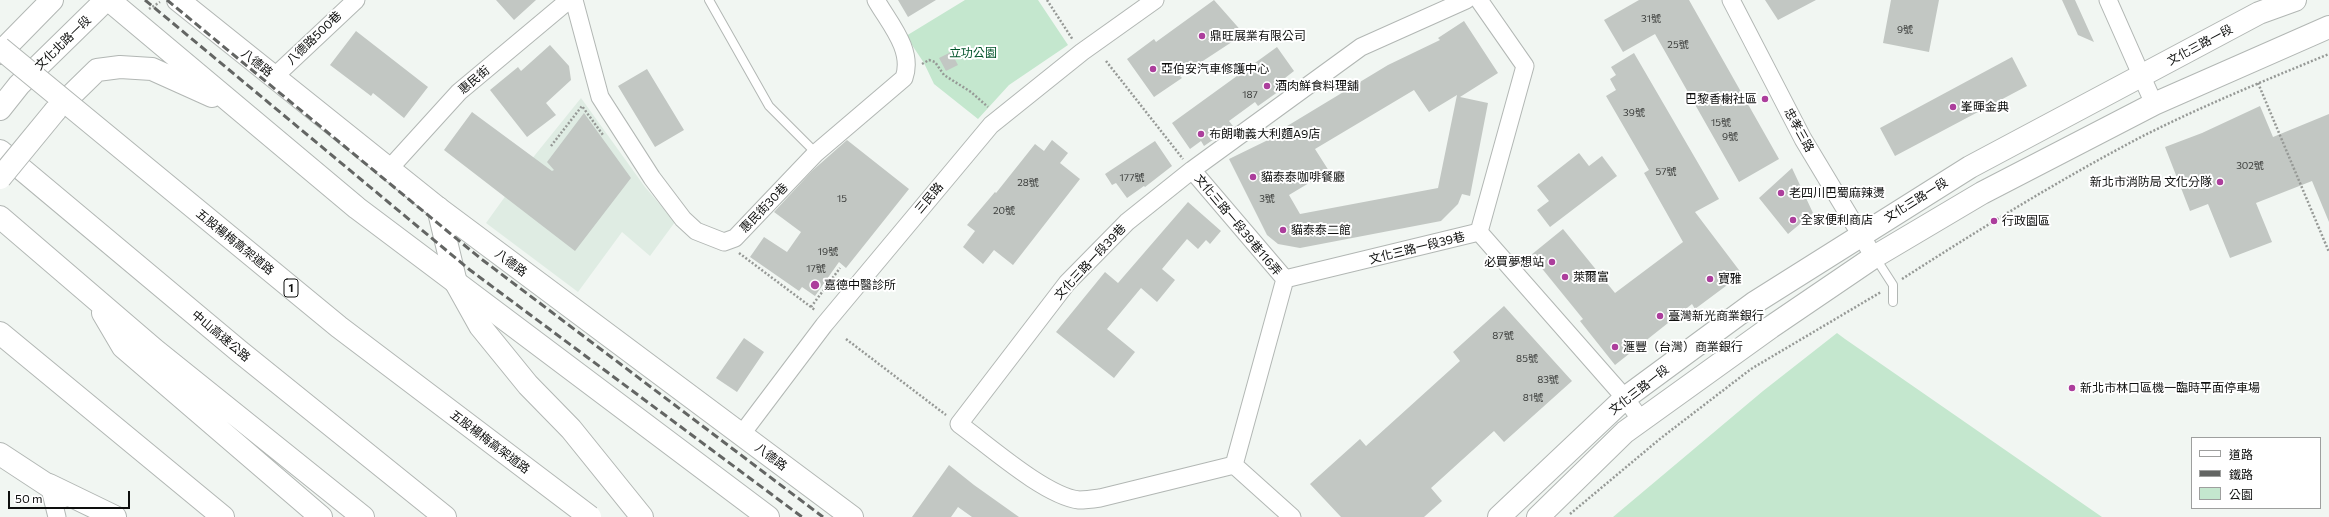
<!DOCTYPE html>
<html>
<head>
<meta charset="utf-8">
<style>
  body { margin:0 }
  #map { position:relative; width:2329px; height:517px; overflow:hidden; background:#f1f6f2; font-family:Commissioner,"Noto Sans TC",sans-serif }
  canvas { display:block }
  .legend { position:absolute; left:2191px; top:437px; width:130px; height:72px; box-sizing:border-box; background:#fff; border:1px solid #9e9f9e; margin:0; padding:5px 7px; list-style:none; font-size:12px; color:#0d0e0d }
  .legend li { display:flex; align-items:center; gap:8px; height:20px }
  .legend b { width:20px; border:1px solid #9e9f9e }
  .scale { position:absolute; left:8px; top:491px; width:122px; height:18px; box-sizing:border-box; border:2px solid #0d0e0d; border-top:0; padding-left:5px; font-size:12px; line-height:14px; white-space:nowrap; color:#0d0e0d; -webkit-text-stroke:3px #fff; paint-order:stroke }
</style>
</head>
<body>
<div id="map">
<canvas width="2329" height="517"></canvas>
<ul class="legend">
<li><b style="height:5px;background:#fff"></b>道路</li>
<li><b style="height:5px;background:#636563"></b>鐵路</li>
<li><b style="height:11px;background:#c4e7ce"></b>公園</li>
</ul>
<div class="scale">50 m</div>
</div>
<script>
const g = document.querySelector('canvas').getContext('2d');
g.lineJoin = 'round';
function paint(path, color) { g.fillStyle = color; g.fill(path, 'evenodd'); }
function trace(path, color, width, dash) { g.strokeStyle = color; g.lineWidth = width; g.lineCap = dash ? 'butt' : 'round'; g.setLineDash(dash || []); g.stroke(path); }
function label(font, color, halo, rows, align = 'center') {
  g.font = font + ' Commissioner,"Noto Sans TC",sans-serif'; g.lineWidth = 4; g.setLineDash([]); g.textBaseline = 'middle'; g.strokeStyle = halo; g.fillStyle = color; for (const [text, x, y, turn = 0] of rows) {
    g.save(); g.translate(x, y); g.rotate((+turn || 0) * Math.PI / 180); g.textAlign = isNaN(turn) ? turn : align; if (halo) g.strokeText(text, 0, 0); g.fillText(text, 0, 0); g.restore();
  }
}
paint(new Path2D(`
  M581 98 645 187 675 222 650 256 622 232 578 292 486 223 535 155Z`), '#dfece3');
paint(new Path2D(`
  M965 0H1038L1068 45 1009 85 978 119 934 84 924 63 906 36Z
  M1837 333 1845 339 2102 517H1613L1763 391Z`), '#c4e7ce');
paint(new Path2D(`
  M496 0H536L514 20Z
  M898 0H936L908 17Z
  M1214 0 1244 34 1180 76 1182 78 1154 97 1127 59 1154 39 1156 42Z
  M1639 0H1689L1779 159 1739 182 1655 34 1623 52 1604 20Z
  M1765 0H1816L1778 20Z
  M1891 0H1939L1929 52 1883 43Z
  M2062 0H2075L2094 42 2078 35Z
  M1464 21 1498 73 1460 97 1488 103 1470 196 1462 194 1458 204 1441 221 1300 248 1278 244 1267 235 1229 159 1270 139 1269 137 1388 65 1440 40 1438 38ZM1414 90 1429 112 1457 95 1438 188 1300 214 1289 195 1329 171 1315 149Z
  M356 31 428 87 404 118 373 93 371 96 330 65Z
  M550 45 569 66 571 80 546 103 556 115 527 137 490 90 518 67 521 71Z
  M1277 47 1294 71 1285 78 1289 84 1258 106 1255 102 1229 121 1233 126 1204 146 1201 141 1190 149 1172 123Z
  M951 52 958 65 946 71 939 58Z
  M1634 53 1719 199 1695 212 1742 274 1695 309 1692 304 1615 365 1580 321 1583 319 1531 255 1563 229 1615 293 1683 242 1644 173 1649 170 1606 96 1616 90 1610 79 1616 75 1611 67Z
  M2012 57 2027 86 1895 156 1880 128Z
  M647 69 684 130 655 147 618 86Z
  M2260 106 2273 137 2329 114V222L2312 181 2256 203 2272 242 2230 258 2208 204 2190 211 2165 147 2202 133Z
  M472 112 552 171 554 170 547 162 584 113 631 178 575 251 444 150Z
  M847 140 909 189 846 268 839 262 815 296 802 287 799 291 750 257 764 237 787 252 801 232 774 212 812 171Z
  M1052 140 1068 153 1060 163 1080 179 1013 265 994 250 983 264 963 247 975 231 967 225 995 192 996 193 1035 144 1044 151Z
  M1155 141 1172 166 1145 187 1144 186 1127 198 1116 183 1112 185 1105 174Z
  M1579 153 1589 166 1602 156 1617 176 1550 227 1537 210 1549 201 1537 186Z
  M1792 168 1813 213 1788 234 1759 198Z
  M1188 202 1221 231 1210 244 1206 240 1198 249 1187 239 1162 269 1175 280 1157 302 1141 288 1107 329 1135 352 1114 378 1056 332 1105 272 1118 283Z
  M1504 306 1572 381 1504 442 1494 431 1431 488 1442 501 1424 517H1341L1310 484 1360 439 1366 446 1460 361 1453 352Z
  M744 338 764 352 737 392 716 378Z
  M949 465 974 485 1019 517H972L958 507 951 517H912Z`), '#c2c7c3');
const lane = new Path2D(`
  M709 0 769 106 816 153
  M1875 257 1893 285V302`);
const street = new Path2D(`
  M574 0 600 97 652 178 683 219 696 231 724 242 735 238 816 153 904 78C914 50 889 23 876 0
  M1466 0 1361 47 1192 170 1127 222 1067 283 959 424C988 445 1045 496 1079 500 1085 500 1093 499 1100 498L1234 465 1285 279 1479 232
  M1479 0 1525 66 1479 232 1625 398 1641 420
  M1731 0 1803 139 1874 257
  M2108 0 2154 104
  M274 77 356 0
  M389 169 459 92 569 0
  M1192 170 1285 279
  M741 435 824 325 991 125 1082 52 1155 0
  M1234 465 1292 517
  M49 485 57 517`);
const secondary = new Path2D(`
  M109 0 357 208 768 517
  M178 0 438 208 852 517
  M0 53 52 0
  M0 109 19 85 106 0
  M55 111 97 70 120 67 152 69 212 96
  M0 454 64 496
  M1499 517 1625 398 1754 303 1970 167 2259 13 2295 0
  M1538 517 1625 432 1771 327 1874 257 1982 193 2154 104 2329 27`);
const highway = new Path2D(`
  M0 151 239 351 445 517
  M438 208 456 283 480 326 528 385 571 429 642 517
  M0 217 155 350 363 517
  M103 313 123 347 321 517
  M0 333 223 517
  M49 485 115 517`);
trace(lane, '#b2b7b4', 10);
trace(street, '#b2b7b4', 19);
trace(secondary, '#b2b7b4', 24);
trace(highway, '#b2b7b4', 24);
trace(new Path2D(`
  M1047 0 1073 40
  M149 9 160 2
  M1106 61 1183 159
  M922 64 929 60 935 62 944 75 971 92 988 107
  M2258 83 2329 252
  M551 146 582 106 603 135
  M739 253 815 310
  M1902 279C1980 229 2059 180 2141 137 2202 106 2266 80 2329 54
  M811 307 840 268
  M846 339 946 415
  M1570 514 1661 438 1751 369 1881 292`), '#969996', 2.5, [2, 2]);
trace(lane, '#fff', 8);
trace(street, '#fff', 17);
trace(secondary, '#fff', 22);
trace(highway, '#fff', 22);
trace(new Path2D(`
  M145 0 470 270 802 517
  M167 0 480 258 823 517`), '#636563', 3, [8, 4]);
const secondaryBridge = new Path2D(`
  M0 178 55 111`);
const highwayBridge = new Path2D(`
  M0 48 339 327 590 517`);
trace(secondaryBridge, '#b2b7b4', 24, []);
trace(highwayBridge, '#b2b7b4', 24, []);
trace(secondaryBridge, '#fff', 22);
trace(highwayBridge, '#fff', 22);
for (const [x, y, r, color] of [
  [1202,36,4,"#ac3e9c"],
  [1153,69,4,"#ac3e9c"],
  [1267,86,4,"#ac3e9c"],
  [1765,99,4,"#ac3e9c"],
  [1953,107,4,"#ac3e9c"],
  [1201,134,4,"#ac3e9c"],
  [1253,177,4,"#ac3e9c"],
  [2220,182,4,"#ac3e9c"],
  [1781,193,4,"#ac3e9c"],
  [1793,220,4,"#ac3e9c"],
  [1994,221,4,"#ac3e9c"],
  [1283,230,4,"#ac3e9c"],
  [1552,262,4,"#ac3e9c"],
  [1565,277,4,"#ac3e9c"],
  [1710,279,4,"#ac3e9c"],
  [815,285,5,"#ac3e9c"],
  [1660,316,4,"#ac3e9c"],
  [1615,347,4,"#ac3e9c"],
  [2072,388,4,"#ac3e9c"]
]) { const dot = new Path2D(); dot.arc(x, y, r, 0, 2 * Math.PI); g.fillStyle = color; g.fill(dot); trace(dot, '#fff', 1.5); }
label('10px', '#3a3c3a', null, [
  ["31號",1651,19],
  ["9號",1905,30],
  ["25號",1678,45],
  ["187",1250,95],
  ["39號",1634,113],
  ["15號",1721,123],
  ["9號",1730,137],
  ["302號",2250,166],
  ["57號",1666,172],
  ["177號",1132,178],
  ["28號",1028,183],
  ["15",842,199],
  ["3號",1267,199],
  ["20號",1004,211],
  ["19號",828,252],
  ["17號",816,269],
  ["87號",1503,336],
  ["85號",1527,359],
  ["83號",1548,380],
  ["81號",1533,398]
]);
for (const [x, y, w] of [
  [291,288,14]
]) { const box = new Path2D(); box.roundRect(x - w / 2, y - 9, w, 18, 3); g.fillStyle = '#fff'; g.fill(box); trace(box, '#0d0e0d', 1); }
label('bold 11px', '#0d0e0d', null, [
  ["1",291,288]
]);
label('12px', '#0d0e0d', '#fff', [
  ["鼎旺展業有限公司",1210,36],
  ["亞伯安汽車修護中心",1161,69],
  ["酒肉鮮食料理舖",1275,86],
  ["巴黎香榭社區",1757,99,"right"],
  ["峯暉金典",1961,107],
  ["布朗嘞義大利麵A9店",1209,134],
  ["貓泰泰咖啡餐廳",1261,177],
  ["新北市消防局 文化分隊",2212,182,"right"],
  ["老四川巴蜀麻辣燙",1789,193],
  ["全家便利商店",1801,220],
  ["行政園區",2002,221],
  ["貓泰泰二館",1291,230],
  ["必買夢想站",1544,262,"right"],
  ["萊爾富",1573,277],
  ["寶雅",1718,279],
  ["嘉德中醫診所",824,285],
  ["臺灣新光商業銀行",1668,316],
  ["滙豐（台灣）商業銀行",1623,347],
  ["新北市林口區機一臨時平面停車場",2080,388]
], 'left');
label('12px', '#0d0e0d', '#fff', [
  ["八德路500巷",314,38,-44],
  ["文化北路一段",63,43,-44],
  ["文化三路一段",2200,45,-28],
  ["八德路",257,63,39],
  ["惠民街",474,80,-40],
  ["忠孝三路",1799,130,61],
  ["三民路",929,198,-50],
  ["文化三路一段",1916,200,-32],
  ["惠民街30巷",764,208,-46],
  ["文化三路一段39巷116弄",1238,225,50],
  ["五股楊梅高架道路",235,242,39],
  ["文化三路一段39巷",1417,248,-14],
  ["文化三路一段39巷",1090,262,-47],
  ["八德路",511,263,37],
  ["中山高速公路",221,336,40],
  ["文化三路一段",1639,390,-38],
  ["五股楊梅高架道路",490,442,37],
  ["八德路",771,457,37]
]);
label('12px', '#005229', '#fff', [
  ["立功公園",973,53]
]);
</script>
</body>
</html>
